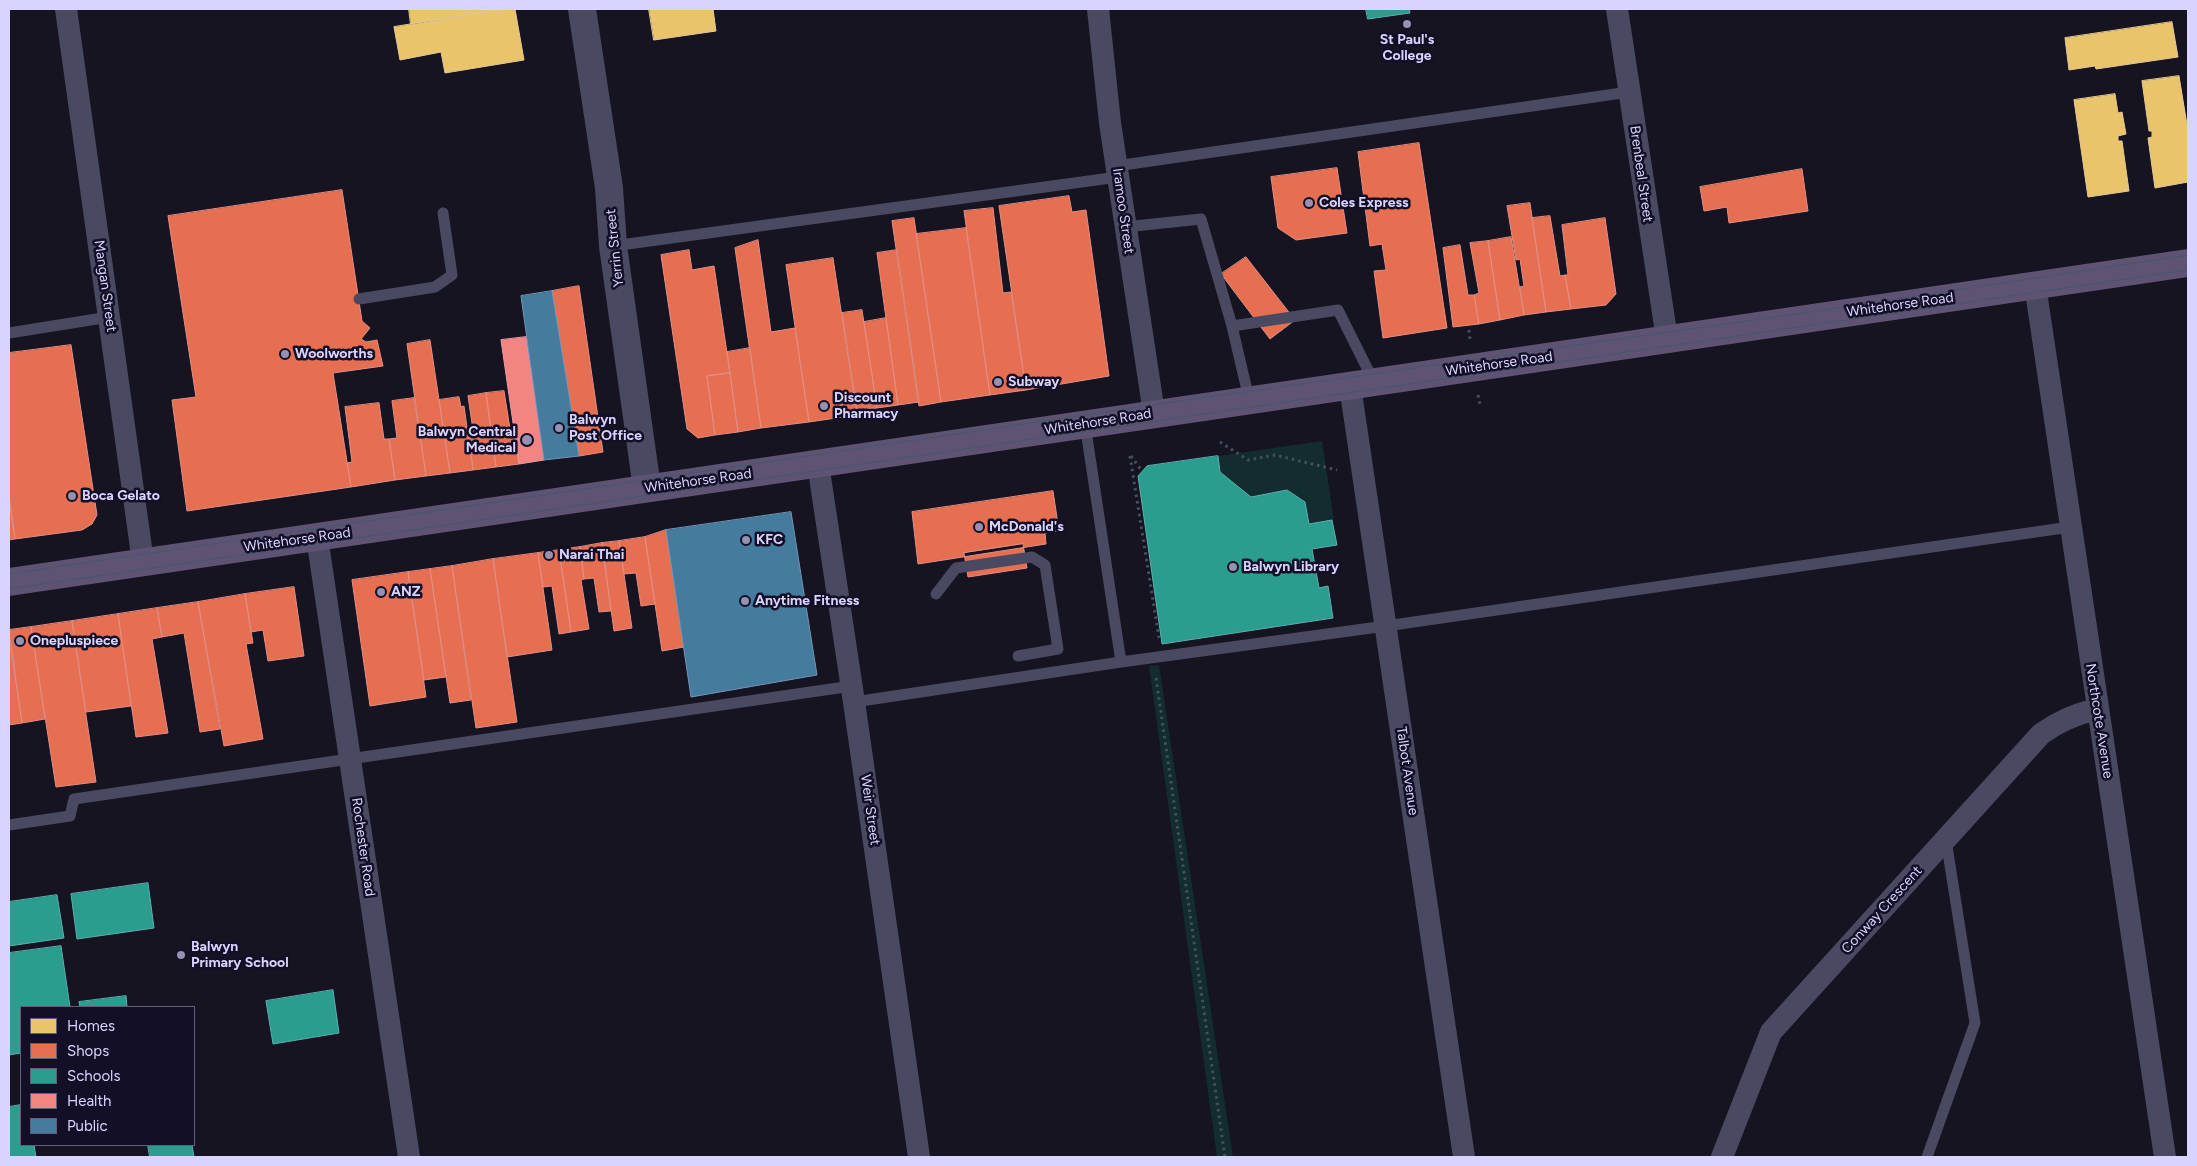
<!DOCTYPE html>
<html>
<head>
<meta charset="utf-8">
<style>
  body { margin:0 }
  #map { position:relative; width:2197px; height:1166px; overflow:hidden; background:#161421; font-family:Figtree,sans-serif }
  canvas { display:block }
  .frame { position:absolute; inset:0; border:10px solid #d9d4ff; pointer-events:none }
  .legend { position:absolute; left:20px; top:1006px; width:175px; height:140px; box-sizing:border-box; background:#130f26; border:1px solid #625e7d; margin:0; padding:6px 9px; list-style:none; font-size:15px; color:#d9d4ff }
  .legend li { display:flex; align-items:center; gap:10px; height:25px }
  .legend b { width:25px; border:1px solid #625e7d }
</style>
</head>
<body>
<div id="map">
<canvas width="2197" height="1166"></canvas>
<div class="frame"></div>
<ul class="legend">
<li><b style="height:14px;background:#e9c46a"></b>Homes</li>
<li><b style="height:14px;background:#e76f51"></b>Shops</li>
<li><b style="height:14px;background:#2a9d8f"></b>Schools</li>
<li><b style="height:14px;background:#f28482"></b>Health</li>
<li><b style="height:14px;background:#457b9d"></b>Public</li>
</ul>
</div>
<script>
const g = document.querySelector('canvas').getContext('2d');
g.lineJoin = 'round';
function paint(path, color) { g.fillStyle = color; g.fill(path, 'evenodd'); }
function trace(path, color, width, dash) { g.strokeStyle = color; g.lineWidth = width; g.lineCap = dash ? 'butt' : 'round'; g.setLineDash(dash || []); g.stroke(path); }
function label(font, color, halo, rows, align = 'center') {
  g.font = font + ' Figtree,sans-serif'; g.lineWidth = 5; g.setLineDash([]); g.textBaseline = 'middle'; g.strokeStyle = halo; g.fillStyle = color; for (const [text, x, y, turn = 0] of rows) {
    g.save(); g.translate(x, y); g.rotate((+turn || 0) * Math.PI / 180); g.textAlign = isNaN(turn) ? turn : align; if (halo) g.strokeText(text, 0, 0); g.fillText(text, 0, 0); g.restore();
  }
}
paint(new Path2D(`
  M1322 441 1334 520 1309 524 1305 502 1287 490 1251 497 1220 472 1218 456Z
  M1159 665 1233 1157H1217L1149 666Z`), '#132c2d');
const homes = new Path2D(`
  M409 9H504L411 25Z
  M504 9H515L524 60 445 73 441 52 400 60 394 27Z
  M649 9H713L716 31 654 40Z
  M2172 22 2178 57 2096 69 2095 66 2069 70 2065 38Z
  M2179 76 2188 131V182L2155 188 2148 138 2152 137V131H2149L2142 81Z
  M2115 94 2118 113 2122 112 2126 134 2118 136V141H2122L2129 191 2088 197 2074 100Z`);
paint(homes, '#e9c46a');
trace(homes, '#e4c997', 1);
const shops = new Path2D(`
  M1419 143 1447 328 1383 338 1374 271 1386 270 1382 244 1370 246 1358 152Z
  M1337 168 1347 233 1296 240 1278 228 1271 177Z
  M1802 169 1808 211 1729 223 1727 207 1704 211 1700 187Z
  M342 190 362 321 370 328 361 339 366 342 377 340 383 366 333 373 351 487 187 511 172 400 196 397 168 216Z
  M1069 196 1072 212 1086 210 1109 376 1026 390 999 206Z
  M1530 203 1546 312 1524 315 1520 287 1524 286 1520 259 1516 260 1507 206Z
  M993 208 1003 293 1011 292 1026 390 990 395 964 211Z
  M1550 216 1560 276 1565 275 1571 309 1546 312 1532 218Z
  M914 218 941 402 919 406 892 221Z
  M1605 218 1616 294 1606 305 1571 309 1565 275H1568L1562 225Z
  M966 228 990 395 941 402 916 234Z
  M1511 237 1524 315 1500 320 1488 241Z
  M758 240 771 332 795 328 809 422 761 428 735 248Z
  M1488 241 1500 320 1479 324 1474 295 1479 293 1470 243Z
  M1460 245 1468 295H1474L1479 324 1453 327 1443 248Z
  M689 250 692 270 714 266 730 373 707 376 715 435 698 438 687 429 661 255Z
  M897 250 919 402 898 405 877 253Z
  M1246 257 1295 320 1270 339 1221 274Z
  M833 258 857 415 809 422 786 265Z
  M579 286 603 452 579 456 552 291Z
  M862 310 877 408 857 410 842 313Z
  M886 318 898 405 877 408 864 322Z
  M430 340 450 473 426 476 407 344Z
  M71 345 97 515 92 524 82 530 15 539 9 497V353Z
  M750 348 761 428 738 432 727 352Z
  M730 373 738 432 715 435 707 376Z
  M504 391 510 429 514 428 519 464 496 467 486 393Z
  M486 393 496 467 473 470 469 437H474L468 396Z
  M459 397 461 407 464 406 473 470 450 473 439 400Z
  M414 398 426 476 395 480 389 439 397 438 392 401Z
  M379 403 384 439H389L395 480 351 487 347 463 352 462 345 407Z
  M1053 491 1059 531 1045 533 1046 544 918 564 912 512Z
  M9 497 15 539 9 540Z
  M666 530 684 647 662 651 645 537Z
  M645 537 655 604 641 606 636 573 624 574 619 541Z
  M619 541 632 628 614 631 602 543Z
  M602 543 611 611 599 612 594 578 584 579 580 547Z
  M1023 544 1027 568 968 577 964 553Z
  M580 547 584 579 581 580 589 629 571 632 559 550Z
  M559 550 571 632 559 634 552 586 543 587 538 553Z
  M538 553 552 650 507 657 493 559Z
  M493 559 517 722 476 728 452 566Z
  M452 566 471 700 450 703 430 569Z
  M430 569 446 677 424 680 408 572Z
  M408 572 426 697 370 706 352 580Z
  M294 587 304 656 268 661 263 630 251 632 245 594Z
  M245 594 253 643 246 644 263 739 224 746 198 602Z
  M198 602 220 729 200 732 184 633 162 637 157 608Z
  M157 608 162 637 152 639 168 733 136 737 118 614Z
  M118 614 131 706 86 712 72 621Z
  M72 621 96 782 56 787 31 627Z
  M31 627 45 719 22 723 9 630Z
  M9 635 22 723 9 725Z`);
paint(shops, '#e76f51');
trace(shops, '#e38d85', 1);
const schools = new Path2D(`
  M1366 9H1409L1410 13 1368 19Z
  M1218 456 1220 472 1251 497 1287 490 1305 502 1309 524 1332 520 1337 545 1312 549 1319 588 1328 586 1333 618 1162 644 1138 476 1147 466Z
  M148 883 154 928 77 939 71 894Z
  M57 895 64 938 9 946V902Z
  M61 946 70 1007H21V1053L9 1055V953Z
  M333 990 339 1033 273 1044 266 1001Z
  M126 996 127 1007H80L79 1002Z
  M21 1105V1145H34L36 1157H9V1107Z
  M148 1145H192L194 1157H150Z`);
paint(schools, '#2a9d8f');
trace(schools, '#5eaeb1', 1);
const health = new Path2D(`
  M526 337 544 460 519 464 501 340Z`);
paint(health, '#f28482');
trace(health, '#ea9ca8', 1);
const public = new Path2D(`
  M552 291 579 456 544 460 521 296Z
  M791 512 817 675 691 697 666 530Z`);
paint(public, '#457b9d');
trace(public, '#7196ba', 1);
trace(new Path2D(`
  M1469 330 1470 340
  M1478 395 1480 405
  M1220 442 1248 460 1275 455 1337 470
  M1130 456 1159 638
  M1131 456 1142 471
  M1156 678 1225 1157`), '#44505f', 3, [2.5, 4]);
trace(new Path2D(`
  M1116 166 1629 92
  M1125 227 1201 219 1232 326 1249 399
  M613 246 1118 177
  M359 299 435 287 452 275 443 213
  M1232 326 1338 310 1374 382
  M9 333 109 317
  M1085 424 1121 662
  M936 594 956 568 1032 557 1045 565 1058 649 1018 656
  M854 702 1121 662 1386 626 2070 527
  M9 825 70 816 74 799 852 686
  M1927 1157 1975 1023 1946 840`), '#4a4962', 11);
trace(new Path2D(`
  M66 9 143 562
  M1098 9 1110 123 1154 413
  M1617 9 1667 339
  M2035 285 2165 1157
  M1350 386 1464 1157
  M818 464 854 702 919 1157
  M317 537 409 1157
  M1722 1157 1771 1032 2041 734C2059 721 2075 714 2097 709`), '#4a4962', 22);
trace(new Path2D(`
  M582 9 609 188 613 246 647 488`), '#4a4962', 28);
trace(new Path2D(`
  M9 582 2188 263`), '#5e5373', 28);
trace(new Path2D(`
  M9 574 1152 405 1810 312 2188 255
  M9 589 2188 270`), '#43596b', 1);
for (const [x, y, r, color] of [
  [1407,24,5,"#9591b1"],
  [1309,203,5,"#9591b1"],
  [285,354,5,"#9591b1"],
  [998,382,5,"#9591b1"],
  [824,406,5,"#9591b1"],
  [559,428,5,"#9591b1"],
  [527,440,6,"#9591b1"],
  [72,496,5,"#9591b1"],
  [979,527,5,"#9591b1"],
  [746,540,5,"#9591b1"],
  [549,555,5,"#9591b1"],
  [1233,567,5,"#9591b1"],
  [381,592,5,"#9591b1"],
  [745,601,5,"#9591b1"],
  [20,641,5,"#9591b1"],
  [181,955,5,"#9591b1"]
]) { const dot = new Path2D(); dot.arc(x, y, r, 0, 2 * Math.PI); g.fillStyle = color; g.fill(dot); trace(dot, '#130f26', 2); }
label('bold 14px', '#d9d4ff', '#130f26', [
  ["St Paul's",1407,40,"center"],
  ["College",1407,56,"center"],
  ["Coles Express",1319,203],
  ["Woolworths",295,354],
  ["Subway",1008,382],
  ["Discount",834,398],
  ["Pharmacy",834,414],
  ["Balwyn",569,420],
  ["Post Office",569,436],
  ["Balwyn Central",516,432,"right"],
  ["Medical",516,448,"right"],
  ["Boca Gelato",82,496],
  ["McDonald's",989,527],
  ["KFC",756,540],
  ["Narai Thai",559,555],
  ["Balwyn Library",1243,567],
  ["ANZ",391,592],
  ["Anytime Fitness",755,601],
  ["Onepluspiece",30,641],
  ["Balwyn",191,947],
  ["Primary School",191,963]
], 'left');
label('14px', '#d9d4ff', '#130f26', [
  ["Brenbeal Street",1641,174,82],
  ["Iramoo Street",1123,211,82],
  ["Yerrin Street",615,248,-96],
  ["Mangan Street",105,286,82],
  ["Whitehorse Road",1900,305,-8],
  ["Whitehorse Road",1499,364,-8],
  ["Whitehorse Road",1098,422,-9],
  ["Whitehorse Road",698,481,-8],
  ["Whitehorse Road",297,540,-8],
  ["Northcote Avenue",2099,721,81],
  ["Talbot Avenue",1407,771,82],
  ["Weir Street",870,810,82],
  ["Rochester Road",363,847,82],
  ["Conway Crescent",1882,910,-48]
]);
</script>
</body>
</html>
